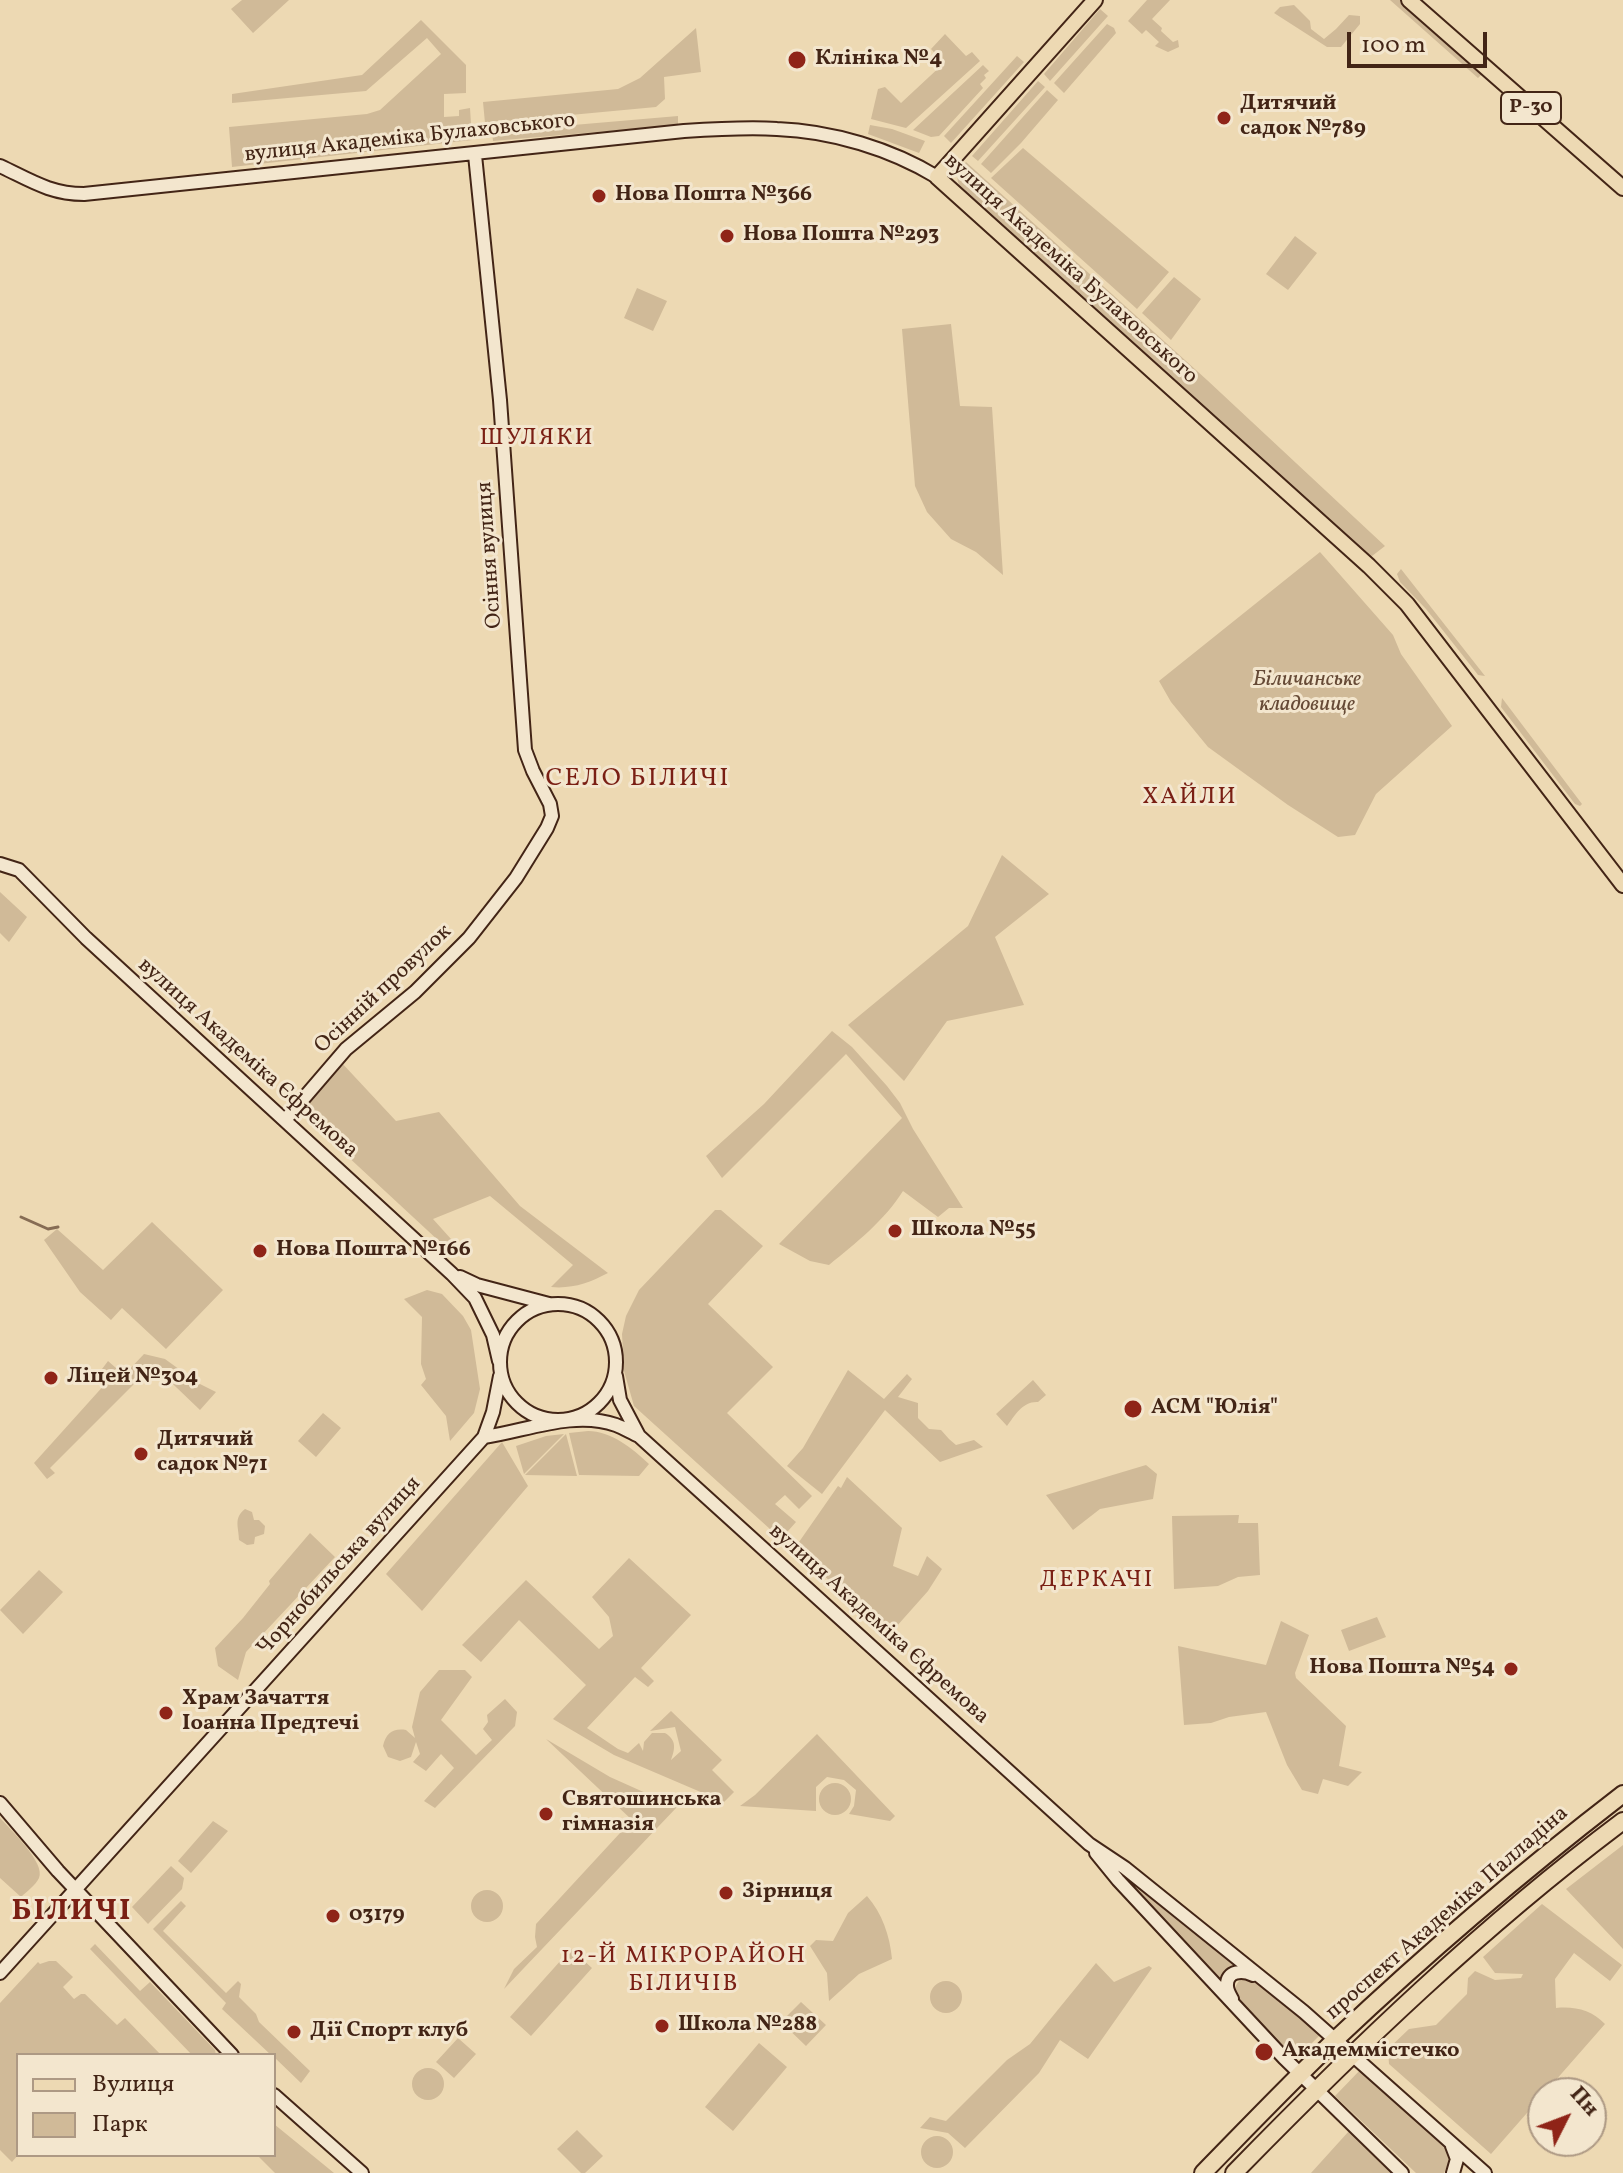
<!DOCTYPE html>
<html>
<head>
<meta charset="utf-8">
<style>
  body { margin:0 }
  #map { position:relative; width:1623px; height:2173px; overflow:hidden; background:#edd9b3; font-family:Vollkorn,serif }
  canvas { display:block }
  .legend { position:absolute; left:16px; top:2053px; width:260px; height:104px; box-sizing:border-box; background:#f3e6ce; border:2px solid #ad9984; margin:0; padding:10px 14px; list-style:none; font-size:24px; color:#432516 }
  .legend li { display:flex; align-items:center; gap:16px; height:40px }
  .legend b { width:40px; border:2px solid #ad9984 }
  .north { position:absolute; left:1527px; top:2077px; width:80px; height:80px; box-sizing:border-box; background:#f3e6ce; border:2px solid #ad9984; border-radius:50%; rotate:48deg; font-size:22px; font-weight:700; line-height:32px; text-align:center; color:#432516 }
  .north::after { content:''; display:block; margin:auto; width:28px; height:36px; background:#8f2418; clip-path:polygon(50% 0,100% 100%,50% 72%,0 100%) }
  .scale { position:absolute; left:1347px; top:32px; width:140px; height:36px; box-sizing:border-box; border:4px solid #432516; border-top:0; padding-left:10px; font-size:24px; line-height:28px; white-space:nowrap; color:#432516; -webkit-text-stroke:6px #f3e6ce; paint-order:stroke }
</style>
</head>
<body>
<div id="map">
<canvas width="1623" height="2173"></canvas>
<ul class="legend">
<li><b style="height:10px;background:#edd9b3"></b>Вулиця</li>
<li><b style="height:22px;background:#d0ba98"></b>Парк</li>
</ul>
<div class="north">Пн</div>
<div class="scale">100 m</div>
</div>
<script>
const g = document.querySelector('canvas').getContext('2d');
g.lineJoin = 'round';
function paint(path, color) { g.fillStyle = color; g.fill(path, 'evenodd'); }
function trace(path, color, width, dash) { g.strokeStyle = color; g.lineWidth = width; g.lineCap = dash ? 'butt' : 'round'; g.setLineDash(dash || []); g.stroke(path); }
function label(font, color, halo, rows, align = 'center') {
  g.font = font + ' Vollkorn,serif'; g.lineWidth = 6; g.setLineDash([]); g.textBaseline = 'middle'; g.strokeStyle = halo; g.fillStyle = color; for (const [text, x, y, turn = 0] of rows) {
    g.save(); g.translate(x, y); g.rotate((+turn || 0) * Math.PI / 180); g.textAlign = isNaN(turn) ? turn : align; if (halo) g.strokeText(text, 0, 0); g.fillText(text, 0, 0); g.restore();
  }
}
paint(new Path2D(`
  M242 0H289L253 33 231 9Z
  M1147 0H1170L1152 19 1162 28 1161 31 1173 42 1178 40 1179 47 1168 52 1155 46 1159 42 1146 30 1142 34 1128 21Z
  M1390 0H1403L1485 71 1478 78Z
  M1294 5 1310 21 1311 29 1324 39 1336 29 1349 15 1360 16V24L1341 47H1327L1274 13 1280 7Z
  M1100 9 1108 16 1050 81 1044 74Z
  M421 20 466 65V93L444 94V117L459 116V110L470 108 472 140 232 167 229 127 367 114 380 110 441 54 427 38 366 91 232 103V94L362 75Z
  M1107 24 1114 28 1116 33 1064 93 1054 83Z
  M696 28 701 72 664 77 665 99 656 107 485 123 483 102 618 89 640 78Z
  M945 34 966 56 972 52 980 61 906 128 871 119 878 89 885 87 901 103 944 63 931 49Z
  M1017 56 1024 62 951 143 944 136Z
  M983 65 989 71 984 75 986 78 980 84 983 88 939 136 931 137 913 130Z
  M1038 81 1045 87 978 161 972 156Z
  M1047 90 1058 100 1021 143 991 173 981 164Z
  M678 116V125L493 141 492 132Z
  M870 125 892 129 925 141 919 153 868 134Z
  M1023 148 1169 272 1137 309 991 178Z
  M966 162 1207 380 1385 546 1372 556 1364 552 968 196C955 182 954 177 966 162Z
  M1295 236 1317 253 1288 290 1266 274Z
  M1174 277 1201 299 1171 340 1142 313Z
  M637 288 667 301 653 331 624 318Z
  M951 324 960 406 992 407 1003 575 976 552 951 539 927 512 915 486 902 329Z
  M1320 552 1393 635 1401 654 1452 726 1376 794 1355 835 1338 837 1288 805 1208 747 1171 702 1159 681Z
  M1401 569 1485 676 1478 675 1475 671 1426 609 1400 582 1397 574Z
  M1502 698 1582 804 1580 806 1575 804 1501 707Z
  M1002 855 1049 894 995 937 1024 1005 947 1021 904 1081 848 1025 968 926Z
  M0 892 27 917 9 942 0 933Z
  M832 1031 852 1047 887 1086 900 1103 913 1129 963 1208H949L938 1217 903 1191C885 1220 856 1243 829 1265L810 1261 779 1244 902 1118 846 1054 722 1178 706 1156 764 1104Z
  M340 1061 396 1121 439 1112 520 1206 608 1273C589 1283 572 1289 551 1287L573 1265 490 1196 433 1219 460 1249 454 1255 304 1116V1105Z
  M715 1210H721L763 1246 708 1304 773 1367 727 1413 812 1496 799 1509 785 1495 775 1504 796 1522 781 1539 634 1406 624 1371 622 1334 626 1316 639 1290Z
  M152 1222 223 1290 166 1349 122 1308 111 1320 80 1292 44 1240 57 1229 103 1270Z
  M427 1290 442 1294 463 1316 471 1330 480 1389 474 1413 450 1441 446 1416 421 1385 426 1379 421 1364 422 1317 404 1299Z
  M144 1354 165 1359 198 1383 216 1392 200 1410 153 1365 50 1468 55 1473 47 1479 34 1463 106 1383 99 1373 108 1361 124 1375Z
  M848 1370 884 1399 907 1374 912 1379 898 1397 918 1403V1418L929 1429 941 1430 949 1439 956 1445 974 1440 983 1447 940 1462 885 1410 822 1494 787 1466 803 1448Z
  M1033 1380 1046 1395 1038 1402C1023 1401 1015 1415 1007 1426L996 1414Z
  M323 1413 341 1428 316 1457 298 1441Z
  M588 1431C611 1431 632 1448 649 1464L639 1476 579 1475 569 1433Z
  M564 1434 524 1474 516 1446 546 1436Z
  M566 1434 577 1476 525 1475Z
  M502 1442 528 1486 422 1611 386 1574Z
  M1146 1465 1157 1474 1153 1499 1100 1509 1073 1530 1046 1495Z
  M847 1477 902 1528 893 1566 918 1576 927 1556 942 1569 928 1591 888 1636 799 1552 803 1546 799 1542 838 1486 841 1488Z
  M245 1509 252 1512 254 1520H259L265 1526 264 1534 255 1537 254 1544 247 1545 239 1540C239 1528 233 1518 245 1509Z
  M1239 1515 1238 1523H1258L1260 1575 1238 1577 1218 1586 1174 1589 1172 1516Z
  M310 1533 335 1557 246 1652 238 1680 218 1666 215 1648 243 1618 270 1584 269 1581Z
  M629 1558 691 1615 641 1668 654 1681 648 1687 635 1677 587 1728 618 1749 628 1753 639 1743 643 1751 644 1742 652 1733H665C677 1740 675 1749 671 1760L681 1751 675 1727 650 1731 671 1711 722 1760 712 1770 734 1792 724 1802 614 1755 553 1719 586 1685 519 1620 481 1662 462 1645 526 1580 599 1649 613 1636 609 1617 592 1597Z
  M39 1570 63 1592 23 1634 0 1610Z
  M1377 1617 1386 1637 1349 1651 1341 1630Z
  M1281 1621 1309 1635 1295 1673 1296 1678 1346 1726 1339 1766 1362 1772 1348 1786 1323 1779 1318 1794 1302 1790 1287 1765 1266 1712 1229 1717 1211 1723 1184 1725 1178 1646 1266 1665Z
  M439 1670H465L472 1677 441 1720 476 1755 492 1740 483 1729 488 1722 487 1715 505 1699 517 1712 515 1726 435 1808 424 1801 454 1768 441 1754 426 1771 413 1762 420 1754 416 1742 411 1757 400 1761 388 1757 383 1746C386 1733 393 1728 406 1730L415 1738 412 1727 420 1692Z
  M817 1734 895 1816 890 1821 849 1814 854 1806 856 1790 844 1780 827 1777 816 1787V1811L740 1806 755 1795Z
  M546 1739 610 1777 677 1807 504 1989 514 1969 537 1947 535 1937 536 1924 632 1820Z
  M819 1799a16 16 0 1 1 32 0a16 16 0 1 1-32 0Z
  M0 1818C10 1829 46 1863 39 1878 36 1885 26 1892 21 1897L0 1878Z
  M213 1821 228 1831 191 1873 178 1861Z
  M1623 1845V1949L1566 1889Z
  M171 1866 184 1878 182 1889 148 1924 132 1907Z
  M1132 1883 1139 1886 1236 1967 1222 1982 1134 1890Z
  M471 1906a16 16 0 1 1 32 0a16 16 0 1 1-32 0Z
  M867 1896C882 1913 890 1936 892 1959L859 1974 829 2001 827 1973 810 1946 816 1940 833 1941 848 1913Z
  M181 1901 186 1906 163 1931 226 1993 238 1981 241 1984 239 1997 256 2014 259 2022 310 2071 301 2083 274 2057V2055H271L222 2009 226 2003 153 1929Z
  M1542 1904 1622 1965 1610 1981 1574 1953 1555 1979 1556 2008C1574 2006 1592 2010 1605 2024L1491 2154 1389 2064 1388 2049 1409 2029 1436 2025 1467 1994 1468 1978 1475 1971 1495 1980 1521 1978 1523 1974 1495 1973 1483 1957Z
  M95 1944 140 1991 150 1982 215 2050 216 2055H192L90 1949Z
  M571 1949 592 1968 531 2036 510 2017Z
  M49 1961H56L73 1977 63 1987 74 1999 81 1994H85L117 2025 125 2018 161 2055H18V2155L12 2162 0 2150V2003L38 1962 40 1964Z
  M1096 1963 1114 1982 1149 1966 1152 1968 1088 2059 1060 2040 1039 2073 965 2148 948 2133 920 2128 930 2117 946 2121 1007 2060 1030 2044Z
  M1241 1979H1248L1256 1982 1320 2035 1295 2060 1239 2001C1234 1991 1233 1987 1241 1979Z
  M930 1997a16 16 0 1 1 32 0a16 16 0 1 1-32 0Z
  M801 2002 826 2025 806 2046 781 2022Z
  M458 2038 476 2054 454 2078 436 2062Z
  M759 2043 787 2067 733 2131 705 2107Z
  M412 2084a16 16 0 1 1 32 0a16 16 0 1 1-32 0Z
  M1362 2068 1444 2142 1450 2160 1444 2173H1416L1335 2096Z
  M274 2124 334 2173H275L257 2155H274Z
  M577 2130 603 2156 585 2173H581L557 2149Z
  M1349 2131 1394 2173H1311Z
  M921 2152a16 16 0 1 1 32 0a16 16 0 1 1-32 0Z`), '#d0ba98');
trace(new Path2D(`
  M21 1217 48 1229 58 1227`), '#866c54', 3);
const secondary = new Path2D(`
  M0 166C30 180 50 194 84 194L684 131C715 129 746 127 777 129 832 131 891 149 937 177
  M0 864 19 870 86 938 452 1274 475 1298 493 1335 499 1361
  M285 1120 346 1049 415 992 469 938 516 878 547 828 552 816 550 804 533 771 525 750 500 400 475 155
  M460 1277 477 1285 549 1304
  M500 1362a58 58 0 1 1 116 0a58 58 0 1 1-116 0Z
  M616 1376 620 1400 639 1436
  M484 1437C526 1431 574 1410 616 1425 624 1428 632 1433 639 1436L1089 1844 1125 1868 1304 2012 1485 2173
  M0 1803 58 1871 232 2055
  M1096 1853 1118 1880 1284 2058 1402 2173
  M0 1973 484 1437 493 1412 500 1376
  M1232 1999C1230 1995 1227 1991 1227 1986 1226 1970 1243 1970 1253 1975
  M274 2095 362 2173
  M1452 2146 1457 2159 1453 2173`);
const primary = new Path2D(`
  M1095 0 937 177 1369 566 1407 604 1623 885
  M1409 0 1623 188`);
const highway = new Path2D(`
  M1203 2173C1247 2128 1291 2082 1336 2039 1428 1952 1523 1871 1623 1794
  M1234 2173C1356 2048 1483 1926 1623 1821`);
trace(secondary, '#432516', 16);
trace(primary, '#432516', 18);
trace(highway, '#432516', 20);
trace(secondary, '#f3e6ce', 12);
trace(primary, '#edd9b3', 14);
trace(highway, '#edd9b3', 16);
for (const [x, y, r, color] of [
  [797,60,10,"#8f2418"],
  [1224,118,8,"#8f2418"],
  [599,196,8,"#8f2418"],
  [727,236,8,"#8f2418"],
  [895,1231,8,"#8f2418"],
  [260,1251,8,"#8f2418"],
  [51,1378,8,"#8f2418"],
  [1133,1409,10,"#8f2418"],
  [141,1454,8,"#8f2418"],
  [1511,1669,8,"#8f2418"],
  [166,1713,8,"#8f2418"],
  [546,1814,8,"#8f2418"],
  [726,1893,8,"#8f2418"],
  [333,1916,8,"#8f2418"],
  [662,2026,8,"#8f2418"],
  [294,2032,8,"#8f2418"],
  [1264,2052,10,"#8f2418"]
]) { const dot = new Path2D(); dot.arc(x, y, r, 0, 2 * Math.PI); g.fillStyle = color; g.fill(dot); trace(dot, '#f3e6ce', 3); }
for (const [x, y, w] of [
  [1531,108,60]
]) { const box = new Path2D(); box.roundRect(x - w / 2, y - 16, w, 32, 6); g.fillStyle = '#f3e6ce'; g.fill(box); trace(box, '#432516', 2); }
label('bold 20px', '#432516', null, [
  ["Р-30",1531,108]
]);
label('bold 22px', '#432516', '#f3e6ce', [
  ["Клініка №4",815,60],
  ["Дитячий",1240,105],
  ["садок №789",1240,130],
  ["Нова Пошта №366",615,196],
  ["Нова Пошта №293",743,236],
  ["Школа №55",911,1231],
  ["Нова Пошта №166",276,1251],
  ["Ліцей №304",67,1378],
  ["АСМ \"Юлія\"",1151,1409],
  ["Дитячий",157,1441],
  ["садок №71",157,1466],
  ["Нова Пошта №54",1495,1669,"right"],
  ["Храм Зачаття",182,1700],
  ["Іоанна Предтечі",182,1725],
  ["Святошинська",562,1801],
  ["гімназія",562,1826],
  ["Зірниця",742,1893],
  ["03179",349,1916],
  ["Школа №288",678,2026],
  ["Дії Спорт клуб",310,2032],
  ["Академмістечко",1282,2052]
], 'left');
label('22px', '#432516', '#f3e6ce', [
  ["вулиця Академіка Булаховського",410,139,-6],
  ["вулиця Академіка Булаховського",1070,270,42],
  ["Осіння вулиця",491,555,-94],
  ["Осінній провулок",384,990,-43],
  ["вулиця Академіка Єфремова",247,1059,42],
  ["Чорнобильська вулиця",340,1567,-48],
  ["вулиця Академіка Єфремова",878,1625,42],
  ["проспект Академіка Палладіна",1448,1914,-41]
]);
label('italic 22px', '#664a36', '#f3e6ce', [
  ["Біличанське",1307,681],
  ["кладовище",1307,706]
]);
g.letterSpacing = '2px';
label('24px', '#7a1f14', '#f3e6ce', [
  ["ШУЛЯКИ",537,440],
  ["ХАЙЛИ",1190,799],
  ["ДЕРКАЧІ",1097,1582],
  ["12-Й МІКРОРАЙОН",684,1958],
  ["БІЛИЧІВ",684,1986]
]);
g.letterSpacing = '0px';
g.letterSpacing = '2px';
label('26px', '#7a1f14', '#f3e6ce', [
  ["СЕЛО БІЛИЧІ",638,780]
]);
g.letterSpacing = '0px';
g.letterSpacing = '2px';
label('bold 30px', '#7a1f14', '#f3e6ce', [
  ["БІЛИЧІ",72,1913]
]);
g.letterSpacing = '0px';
</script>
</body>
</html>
